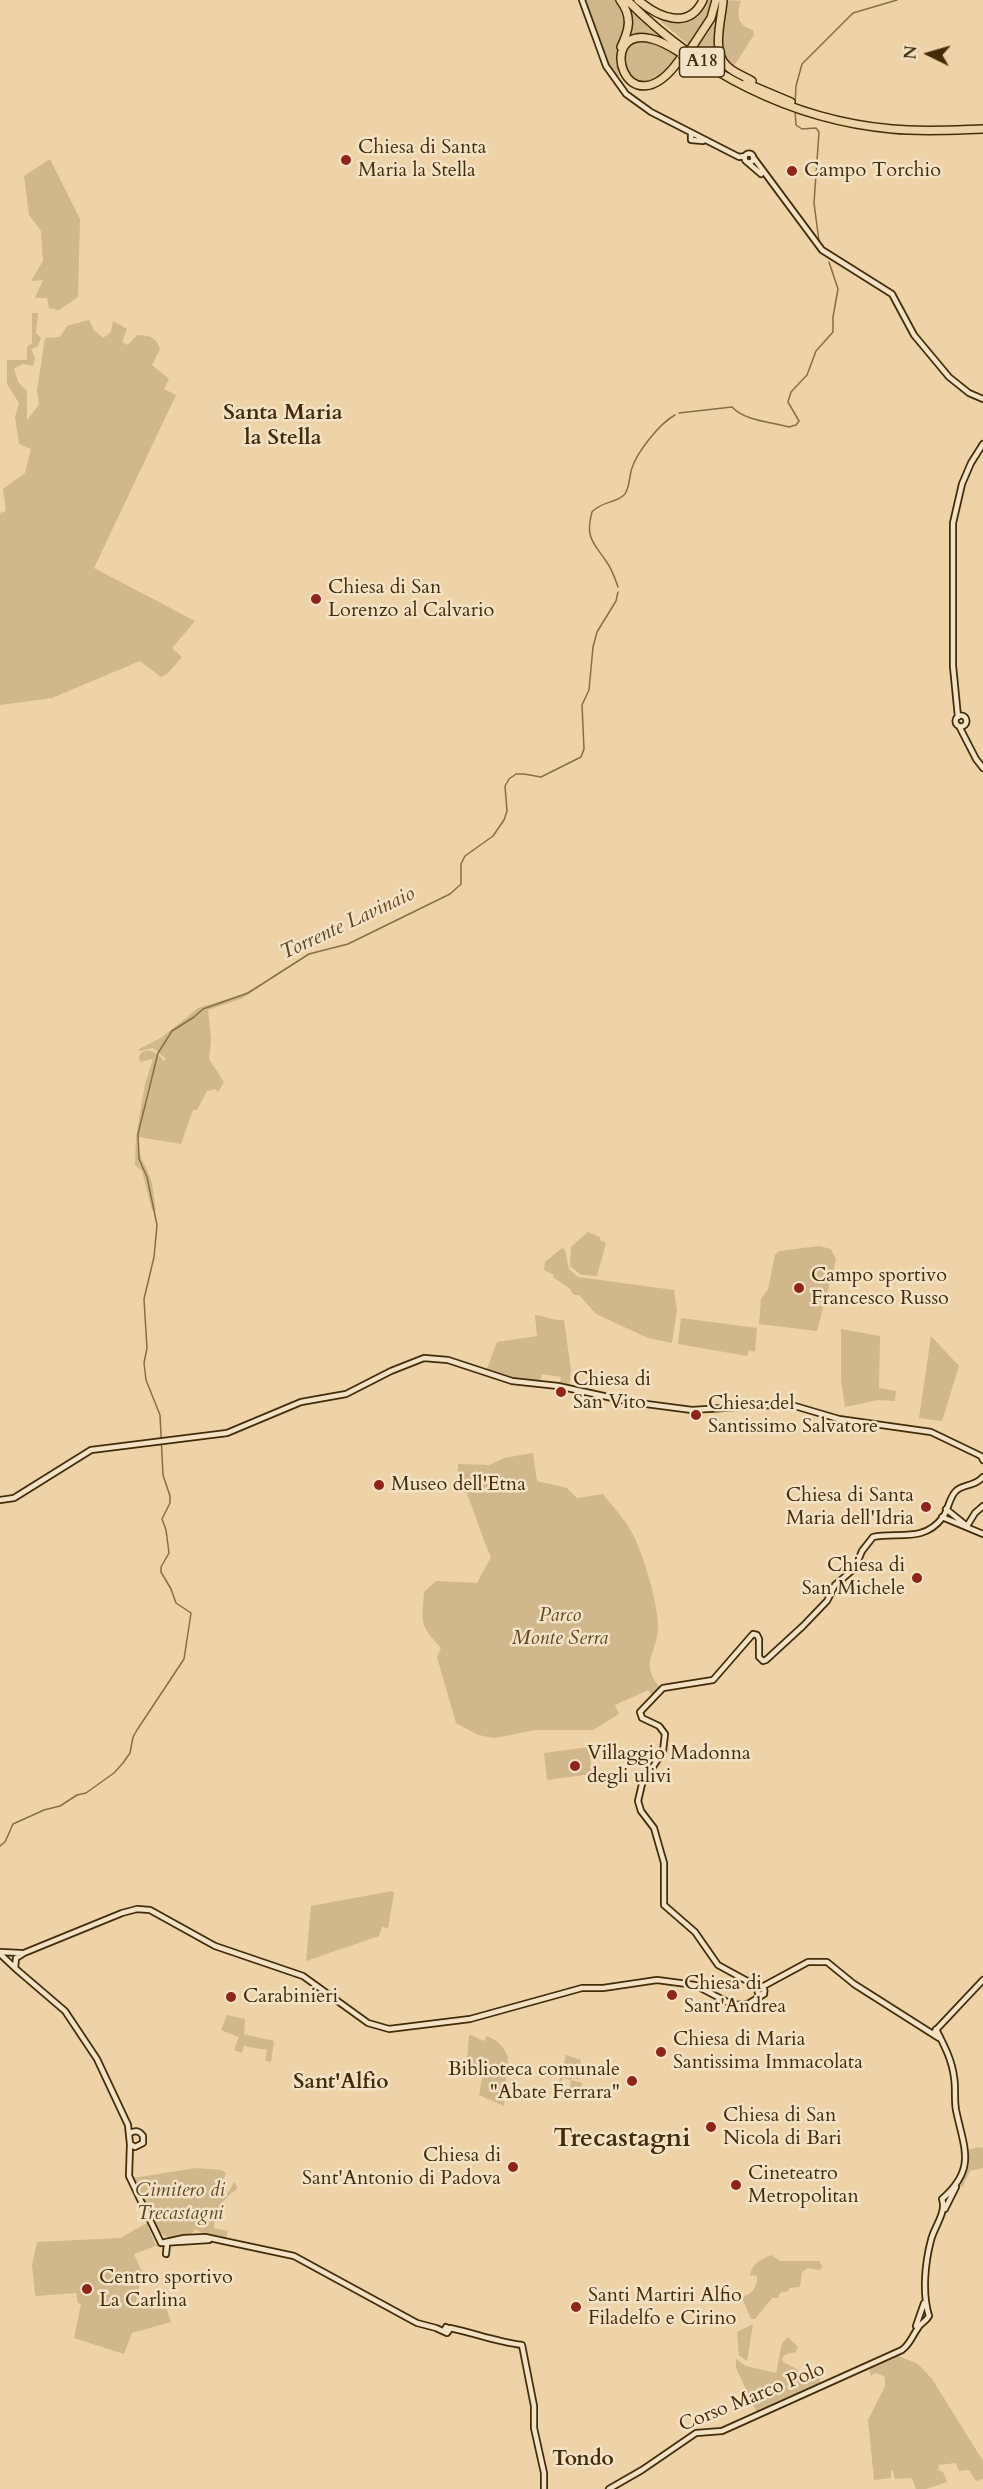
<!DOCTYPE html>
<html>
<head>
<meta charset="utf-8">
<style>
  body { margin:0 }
  #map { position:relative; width:983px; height:2489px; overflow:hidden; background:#edd3a7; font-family:Cardo,serif }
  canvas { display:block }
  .north { position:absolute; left:899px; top:24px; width:60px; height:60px; -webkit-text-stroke:4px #f3e2c6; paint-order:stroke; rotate:275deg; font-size:16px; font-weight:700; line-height:24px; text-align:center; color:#432d08 }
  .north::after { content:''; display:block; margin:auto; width:21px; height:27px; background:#432d08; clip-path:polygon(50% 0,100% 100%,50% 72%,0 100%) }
</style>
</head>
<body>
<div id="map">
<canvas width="983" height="2489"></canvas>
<div class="north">N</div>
</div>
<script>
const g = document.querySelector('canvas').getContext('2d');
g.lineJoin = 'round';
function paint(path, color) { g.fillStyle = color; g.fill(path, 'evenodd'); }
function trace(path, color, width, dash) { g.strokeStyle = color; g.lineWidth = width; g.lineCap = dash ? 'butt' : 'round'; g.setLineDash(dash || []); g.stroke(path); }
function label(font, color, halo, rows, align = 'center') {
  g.font = font + ' Cardo,serif'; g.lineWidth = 5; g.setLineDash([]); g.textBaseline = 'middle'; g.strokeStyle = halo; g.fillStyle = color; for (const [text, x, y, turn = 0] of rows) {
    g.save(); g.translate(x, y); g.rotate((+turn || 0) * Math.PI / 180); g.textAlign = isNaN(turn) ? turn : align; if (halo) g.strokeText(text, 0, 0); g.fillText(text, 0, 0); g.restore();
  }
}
paint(new Path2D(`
  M584 0H619L627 16 616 58 619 76 617 81 607 61Z
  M623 0 643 21 689 57 640 37 620 51 628 35Z
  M704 0H712L705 20 689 45 651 13 682 20Z
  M717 0H720L716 48 725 68 693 48Z
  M724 0 741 1C736 15 737 25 753 30L754 35 732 69C714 53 722 22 724 0Z
  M652 40 680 55C669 73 658 82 637 83L624 73V52L633 42Z
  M50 159 80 219 78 297 59 310 49 308 47 298H35L43 280 31 281 43 261 41 231 29 215 24 176Z
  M32 313H38L36 333 41 338 38 346 31 349 35 358 33 366 23 364 14 368 18 382 27 391V420L39 405 37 391 45 338 60 337 67 326 89 320 94 330 103 338 111 332 113 321 127 329 122 342 128 345 137 335C150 336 156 336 160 349L152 365 169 379 164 389 176 395 94 568 195 621 172 648 182 657 168 673 161 677 140 661 52 698 0 705V513L6 511 3 489 25 473 31 449 19 444 15 417 19 403 7 384V360H27V347L32 343Z
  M260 986 243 998 208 1010 211 1039 209 1059 224 1082 218 1092 215 1089 207 1091 197 1110H193L181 1144 139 1137C138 1159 144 1160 150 1177 154 1188 154 1200 156 1211L152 1210 142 1171 135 1165 136 1137 145 1084 153 1059 140 1062 139 1056C147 1045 157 1053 164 1061L166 1059 153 1048 140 1051 139 1049 161 1038 198 1008 243 994Z
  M588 1232 600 1237V1240L606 1243 597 1276 581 1275 570 1266 571 1247Z
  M819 1246 831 1249 836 1260 817 1331 759 1324 761 1299 768 1289 775 1255 779 1251Z
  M562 1248 565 1250 569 1269 578 1277 674 1290 677 1310 672 1343 648 1338 596 1314 579 1295H574L569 1288 553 1277 554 1275 544 1270 545 1262Z
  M535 1315C547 1316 553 1321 564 1320L571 1370 569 1386 560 1385 561 1377 542 1374 540 1382 512 1380 486 1371 497 1342 537 1336Z
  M681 1318 757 1328 755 1352 749 1350 747 1356 678 1344Z
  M841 1329 880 1336 879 1388 896 1391 895 1401 878 1400 845 1407 841 1380Z
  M931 1336 959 1366 942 1421 919 1418Z
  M533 1453 537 1481 567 1488 577 1498 603 1494C612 1506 624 1518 631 1531 642 1549 659 1606 658 1628 657 1654 639 1662 660 1688L653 1696 648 1690 615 1705 619 1714 593 1730H535L495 1738 478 1735 456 1723 437 1657 441 1648C419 1624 422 1624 424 1592L436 1581 477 1583 491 1557C482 1538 477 1519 469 1499 465 1487 457 1478 458 1464L489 1465 504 1458Z
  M589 1747 592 1774 547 1780 544 1753Z
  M392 1891 394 1893 388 1928 382 1927 379 1936 306 1961 311 1906Z
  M227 2015 245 2019 244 2034 274 2041 271 2062 265 2061 267 2050 244 2046 242 2053 234 2050 239 2037 221 2030Z
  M471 2035 484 2041 487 2036C498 2041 503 2045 508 2057L504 2106 479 2095 483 2073 466 2072 469 2036Z
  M566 2055 581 2060 578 2079 572 2077 571 2080 582 2083 580 2092 569 2090 571 2080 563 2078 561 2083 559 2082Z
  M978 2147 983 2148V2168L970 2171 962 2188 960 2184 969 2165V2150Z
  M196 2168 221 2170 226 2173 220 2187 228 2193 234 2182 238 2188C222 2200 216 2208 214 2228L228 2231 226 2239 204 2235 196 2229C187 2240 169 2242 158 2231L133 2178Z
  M147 2223 155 2244 158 2245 134 2254 142 2272 135 2307 163 2298 171 2322 132 2333 124 2354 74 2338 81 2304 78 2303 76 2293 36 2296 35 2294 32 2265 37 2242 120 2238Z
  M771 2255 780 2261H819L822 2266 820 2270 808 2268 802 2272 800 2287 789 2288V2291L780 2293 778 2298H772L755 2319H751L743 2300 734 2301V2298C748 2297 758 2291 757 2276L750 2275C753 2262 760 2261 771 2255Z
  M753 2324 747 2361 739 2355 737 2332Z
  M788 2337 798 2347 796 2352 786 2354 782 2358 783 2362 797 2369 801 2379 820 2375V2384L757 2413 736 2368V2359L746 2366 776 2373 782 2343Z
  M896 2355 918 2364 932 2379 983 2461V2479L976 2481 969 2470 959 2471 956 2463 939 2465 938 2470 943 2472 947 2482 926 2489H916L912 2478 895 2479 893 2470 891 2471V2478L874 2480 868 2420 885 2386V2377L876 2373 871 2376 869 2368Z`), '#d0b78c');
trace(new Path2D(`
  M795 106 796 86 802 64 853 13 897 0
  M795 110 796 125 802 129 816 128 819 132 814 203 819 241
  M679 413 732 407C745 421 771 422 789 427L796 425 799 421 788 402 791 392 807 375 816 351 833 332V317L838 289 829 262
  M618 587C615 578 612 569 606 561 593 542 585 537 592 512 602 501 616 503 624 495 630 489 629 476 632 468 637 452 660 423 675 415
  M0 1846 5 1842 13 1824 44 1810 60 1806 77 1795 86 1793 114 1773 123 1763 130 1753 133 1737 137 1730 184 1659 191 1613 176 1603 171 1589 161 1572V1567L169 1553 166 1530 162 1519 170 1503V1496L163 1475 160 1415 146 1380 144 1363 147 1348 144 1299 154 1257 157 1225 147 1177 139 1159 138 1134 158 1053 172 1031 194 1017 203 1009 248 993 309 954 348 944 450 894 461 884V864L465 856 493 836 504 820 507 811 505 786 509 779 516 774H524L541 777 581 757 584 749 582 705 589 690 593 647 597 632 616 601 618 592`), '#866f47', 1.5);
const secondary = new Path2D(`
  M582 0 606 66 626 94 651 112 739 157 745 156
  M694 134 691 135V140L703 141
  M744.5 158a4.5 4.5 0 1 1 9 0a4.5 4.5 0 1 1-9 0Z
  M753 157 822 250 892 294 914 335 949 377 969 393 983 399
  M747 162 761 174
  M955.5 721a5.5 5.5 0 1 1 11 0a5.5 5.5 0 1 1-11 0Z
  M958 717 953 666V523L962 484 971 463 983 444
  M959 726 976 759 983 768
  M0 1500 14 1498 91 1450 227 1433 301 1402 346 1394 391 1371 424 1358 448 1360 512 1381 558 1386 631 1402 692 1410 788 1404 839 1419 931 1432 981 1456 983 1460
  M946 1509 967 1526
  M942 1517 983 1534
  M967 1526 975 1513 983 1506
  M0 1952 21 1953
  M0 1954 14 1967
  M15 1968 16 1958 24 1953 122 1913 137 1909 150 1910 215 1946 303 1976 368 2023 389 2029 470 2019 582 1988H603L657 1980 695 1985 733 2005 748 2004 764 1994
  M16 1969 65 2011 97 2059 128 2125 130 2144 135 2147 143 2143V2136C139 2130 134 2130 129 2134
  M757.5 1991a3.5 3.5 0 1 1 7 0a3.5 3.5 0 1 1-7 0Z
  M760 1988 718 1965 695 1932 664 1905V1863L654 1828 641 1811 638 1801 642 1784 663 1751 665 1734 659 1726 642 1718 640 1712 663 1688 713 1680 753 1634 757 1635 759 1639V1657L763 1661 766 1660 803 1626 827 1601 835 1585 855 1568 862 1551 873 1537C896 1531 923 1544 943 1517 948 1510 949 1499 955 1492 963 1483 973 1488 983 1477
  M760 1988 808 1962H827L854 1984 939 2038
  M935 2031 983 1980
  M130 2145 129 2176 161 2243
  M945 2209 956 2187
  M161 2243 184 2238 205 2237 294 2256 417 2323 436 2328 447 2333 450 2329 446 2327 444 2331
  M161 2243 209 2240
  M166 2254 167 2244
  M916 2326 924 2303
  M450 2328C474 2333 497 2342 522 2345L534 2406V2428L544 2473V2489
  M609 2489 642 2470 696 2433 722 2431 902 2350C911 2343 912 2336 918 2328 921 2322 925 2323 929 2316 922 2293 925 2263 931 2240 934 2227 947 2212 942 2199 977 2168 964 2149 956 2110 954 2099 956 2088 954 2077 952 2060 944 2045 936 2029`);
const motorway = new Path2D(`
  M620 0C633 17 629 30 621 47
  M627 0C698 72 791 120 892 129 922 132 953 130 983 129
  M638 0C658 17 689 31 703 0
  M723 0C722 19 711 51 727 66 734 73 744 76 752 81
  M694 44 711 18 716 0
  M680 59C627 135 593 24 652 39 665 42 677 51 689 58
  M746 83 791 102`);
trace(secondary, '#432d08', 8);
trace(motorway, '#432d08', 10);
trace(secondary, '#f3e2c6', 4.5);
trace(motorway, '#edd3a7', 7);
const motorwayBridge = new Path2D(`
  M682 61 694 44`);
trace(motorwayBridge, '#432d08', 10, []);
trace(motorwayBridge, '#edd3a7', 7);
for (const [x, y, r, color] of [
  [346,160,6,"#8f2418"],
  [792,171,6,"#8f2418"],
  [316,599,6,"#8f2418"],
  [799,1288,6,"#8f2418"],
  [561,1392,6,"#8f2418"],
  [696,1415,6,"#8f2418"],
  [379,1485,6,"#8f2418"],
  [926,1507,6,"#8f2418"],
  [917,1578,6,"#8f2418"],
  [575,1766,6,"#8f2418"],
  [672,1995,6,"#8f2418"],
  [231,1997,6,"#8f2418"],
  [661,2052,6,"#8f2418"],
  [632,2081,6,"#8f2418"],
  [711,2127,6,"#8f2418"],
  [513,2167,6,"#8f2418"],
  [736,2185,6,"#8f2418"],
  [87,2289,6,"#8f2418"],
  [576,2307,6,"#8f2418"]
]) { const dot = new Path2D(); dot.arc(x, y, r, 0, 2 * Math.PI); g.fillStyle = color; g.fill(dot); trace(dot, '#f3e2c6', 2); }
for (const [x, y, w] of [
  [702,62,45]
]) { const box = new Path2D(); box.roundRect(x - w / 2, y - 15, w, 30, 4.5); g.fillStyle = '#f3e2c6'; g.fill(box); trace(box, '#432d08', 1.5); }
label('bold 18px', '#432d08', null, [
  ["A18",702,62]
]);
label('20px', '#432d08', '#f3e2c6', [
  ["Chiesa di Santa",358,148],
  ["Maria la Stella",358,171],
  ["Campo Torchio",804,171],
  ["Chiesa di San",328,588],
  ["Lorenzo al Calvario",328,611],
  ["Campo sportivo",811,1276],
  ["Francesco Russo",811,1299],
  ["Chiesa di",573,1380],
  ["San Vito",573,1403],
  ["Chiesa del",708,1404],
  ["Santissimo Salvatore",708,1427],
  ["Museo dell'Etna",391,1485],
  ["Chiesa di Santa",914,1496,"right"],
  ["Maria dell'Idria",914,1519,"right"],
  ["Chiesa di",905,1566,"right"],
  ["San Michele",905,1589,"right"],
  ["Villaggio Madonna",587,1754],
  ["degli ulivi",587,1777],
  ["Chiesa di",684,1984],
  ["Sant'Andrea",684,2007],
  ["Carabinieri",243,1997],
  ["Chiesa di Maria",673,2040],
  ["Santissima Immacolata",673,2063],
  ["Biblioteca comunale",620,2070,"right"],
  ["\"Abate Ferrara\"",620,2093,"right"],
  ["Chiesa di San",723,2116],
  ["Nicola di Bari",723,2139],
  ["Chiesa di",501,2156,"right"],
  ["Sant'Antonio di Padova",501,2179,"right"],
  ["Cineteatro",748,2174],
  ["Metropolitan",748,2197],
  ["Centro sportivo",99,2278],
  ["La Carlina",99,2301],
  ["Santi Martiri Alfio",588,2296],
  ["Filadelfo e Cirino",588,2319]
], 'left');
label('italic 20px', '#5f4922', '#f3e2c6', [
  ["Parco",560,1616],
  ["Monte Serra",560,1639],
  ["Cimitero di",180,2191],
  ["Trecastagni",180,2214]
]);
label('20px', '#432d08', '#f3e2c6', [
  ["Corso Marco Polo",752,2398,-22]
]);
label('italic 21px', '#5f4822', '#f3e2c6', [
  ["Torrente Lavinaio",348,924,-25]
]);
label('bold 21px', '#432d08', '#f3e2c6', [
  ["Sant'Alfio",341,2083],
  ["Tondo",583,2460]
]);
label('bold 22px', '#432d08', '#f3e2c6', [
  ["Santa Maria",283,414],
  ["la Stella",283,439]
]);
label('bold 26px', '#432d08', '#f3e2c6', [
  ["Trecastagni",622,2140]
]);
</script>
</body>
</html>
